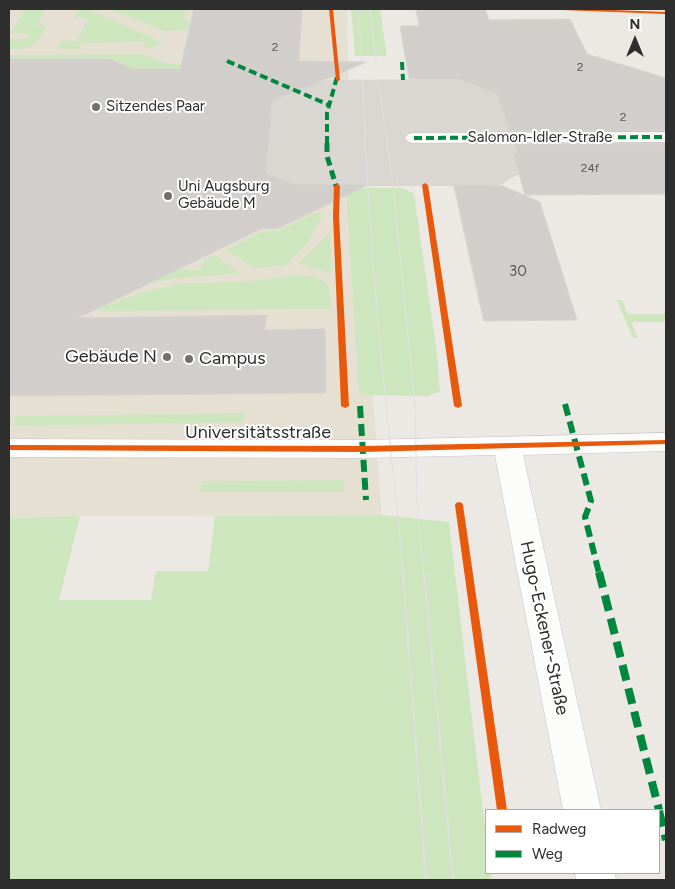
<!DOCTYPE html>
<html>
<head>
<meta charset="utf-8">
<style>
  body { margin:0 }
  #map { position:relative; width:675px; height:889px; overflow:hidden; background:#ece8e4; font-family:Figtree,sans-serif }
  canvas { display:block }
  .frame { position:absolute; inset:0; border:10px solid #2e2e2e; pointer-events:none }
  .legend { position:absolute; left:485px; top:809px; width:175px; height:65px; box-sizing:border-box; background:#fff; border:1px solid #ababab; margin:0; padding:6px 9px; list-style:none; font-size:15px; color:#2e2e2e }
  .legend li { display:flex; align-items:center; gap:10px; height:25px }
  .legend b { width:25px; border:1px solid #ababab }
  .north { position:absolute; left:610px; top:15px; width:50px; height:50px; -webkit-text-stroke:4px #fff; paint-order:stroke; rotate:0deg; font-size:14px; font-weight:700; line-height:20px; text-align:center; color:#2e2e2e }
  .north::after { content:''; display:block; margin:auto; width:18px; height:22px; background:#2e2e2e; clip-path:polygon(50% 0,100% 100%,50% 72%,0 100%) }
</style>
</head>
<body>
<div id="map">
<canvas width="675" height="889"></canvas>
<div class="frame"></div>
<ul class="legend">
<li><b style="height:6px;background:#e8590c"></b>Radweg</li>
<li><b style="height:6px;background:#00873e"></b>Weg</li>
</ul>
<div class="north">N</div>
</div>
<script>
const g = document.querySelector('canvas').getContext('2d');
g.lineJoin = 'round';
function paint(path, color) { g.fillStyle = color; g.fill(path, 'evenodd'); }
function trace(path, color, width, dash) { g.strokeStyle = color; g.lineWidth = width; g.lineCap = dash ? 'butt' : 'round'; g.setLineDash(dash || []); g.stroke(path); }
function label(font, color, halo, rows, align = 'center') {
  g.font = font + ' Figtree,sans-serif'; g.lineWidth = 4; g.setLineDash([]); g.textBaseline = 'middle'; g.strokeStyle = halo; g.fillStyle = color; for (const [text, x, y, turn = 0] of rows) {
    g.save(); g.translate(x, y); g.rotate((+turn || 0) * Math.PI / 180); g.textAlign = isNaN(turn) ? turn : align; if (halo) g.strokeText(text, 0, 0); g.fillText(text, 0, 0); g.restore();
  }
}
paint(new Path2D(`
  M9 9H347L349 88 382 515 80 516 9 518Z`), '#e6e0d3');
paint(new Path2D(`
  M25 9H45L37 25H47C35 46 34 49 9 49V39H27L29 34H10Z
  M109 9H186L183 20 228 22 206 28 165 31Z
  M351 9H380L387 56H355Z
  M79 10H89L164 43 152 48H144L146 42 82 43 79 49 57 48 61 41H77L88 18H74Z
  M141 54 168 64 215 65 238 74 173 69H156L141 73 111 59 9 67V55Z
  M346 188H403L414 194 437 354 440 392 427 396 364 395 359 392Z
  M315 213H324L306 244 286 265 254 268 226 250 263 231H278Z
  M330 232 331 273 299 264Z
  M215 255 240 273 171 279 124 289 106 268 201 270 205 259Z
  M295 275 314 276 328 284 331 309 98 311 99 308 141 293 182 283 244 282Z
  M617 300H622L628 314H666V322H631L638 338H633Z
  M245 413 244 422 13 426 17 416Z
  M344 480V492H200L202 481Z
  M382 515 449 522 486 837V873H491V880H9V518L80 516 59 600H151L156 571H208L215 516Z`), '#cee6be');
paint(new Path2D(`
  M458 79 592 130H666V159L658 144 629 152 513 153 514 157 518 158 521 173 498 186H367L293 184 266 173 270 125 18 121 9 123V99H121L268 103 323 80Z`), '#dad6d2');
const building = new Path2D(`
  M194 9H302L299 61 367 62 272 101 266 173 293 184 368 185 279 228 261 229 78 318 267 315 265 330 325 329 326 393 9 396V59H111L132 69H180Z
  M416 9H485L489 20 570 19 587 54 666 78V130L510 131 497 94 458 79H409L400 26H419Z
  M515 144H666V194L525 195 513 153H517Z
  M454 185 503 186 540 202 577 320 484 321Z`);
paint(building, '#d1cecb');
trace(building, '#d7d4d0', 1);
const pedestrian = new Path2D(`
  M666 132V142L414 143 408 142 405 138 408 134 414 133Z`);
const minor = new Path2D(`
  M666 433V451L523 455 601 810H563L495 455 363 458 9 457V439L363 440Z
  M575 873H615L616 880H576Z`);
trace(pedestrian, '#c5c4c5', 1);
trace(minor, '#c5c4c5', 1);
paint(pedestrian, '#fcfcfb');
paint(minor, '#fcfcfb');
trace(new Path2D(`
  M358 9 362 61
  M370 9 376 61
  M363 80C366 188 375 296 386 404 391 461 399 517 403 573
  M378 80 393 186 415 406 417 502 424 573`), '#dfdfe1', 1);
trace(new Path2D(`
  M403 572 426 880
  M424 572 453 880`), '#dfdfe1', 2);
trace(new Path2D(`
  M227 61 329 105
  M402 62 403 80
  M414 138 666 137
  M327 144V113L337 77`), '#00873e', 4, [8, 4]);
trace(new Path2D(`
  M327 143V156L337 189`), '#00873e', 5, [9, 5]);
trace(new Path2D(`
  M565 404 591 501 585 517 599 573
  M360 406 366 500`), '#00873e', 6, [12, 6]);
trace(new Path2D(`
  M599 572 659 810
  M659 811 666 840`), '#00873e', 8, [16, 8]);
paint(new Path2D(`
  M329 9H333L340 80 338 81 336 80Z
  M560 9H586L666 12V14L562 10Z
  M425 183 428 185 462 406 458 408 454 406 422 185Z
  M337 184 340 186 339 216 349 406 345 408 341 406 333 216 334 186Z
  M666 440V444L363 452 9 450V445L363 446Z
  M459 502 462 503 463 505 507 810H497L455 505 456 503Z`), '#e8590c');
for (const [x, y, r, color] of [
  [96,107,5,"#706f6e"],
  [168,196,5,"#706f6e"],
  [167,357,5,"#706f6e"],
  [189,359,5,"#706f6e"]
]) { const dot = new Path2D(); dot.arc(x, y, r, 0, 2 * Math.PI); g.fillStyle = color; g.fill(dot); trace(dot, '#fff', 2); }
label('12px', '#585857', null, [
  ["2",275,47],
  ["2",580,67],
  ["2",623,117],
  ["24f",590,168]
]);
label('15px', '#2e2e2e', '#fff', [
  ["Sitzendes Paar",106,107],
  ["Uni Augsburg",178,187],
  ["Gebäude M",178,204]
], 'left');
label('15px', '#2e2e2e', '#fff', [
  ["Salomon-Idler-Straße",540,138]
]);
label('15px', '#585857', null, [
  ["30",518,272]
]);
label('18px', '#2e2e2e', '#fff', [
  ["Gebäude N",157,357],
  ["Campus",199,359,"left"]
], 'right');
label('18px', '#2e2e2e', '#fff', [
  ["Universitätsstraße",258,433],
  ["Hugo-Eckener-Straße",544,628,78]
]);
</script>
</body>
</html>
